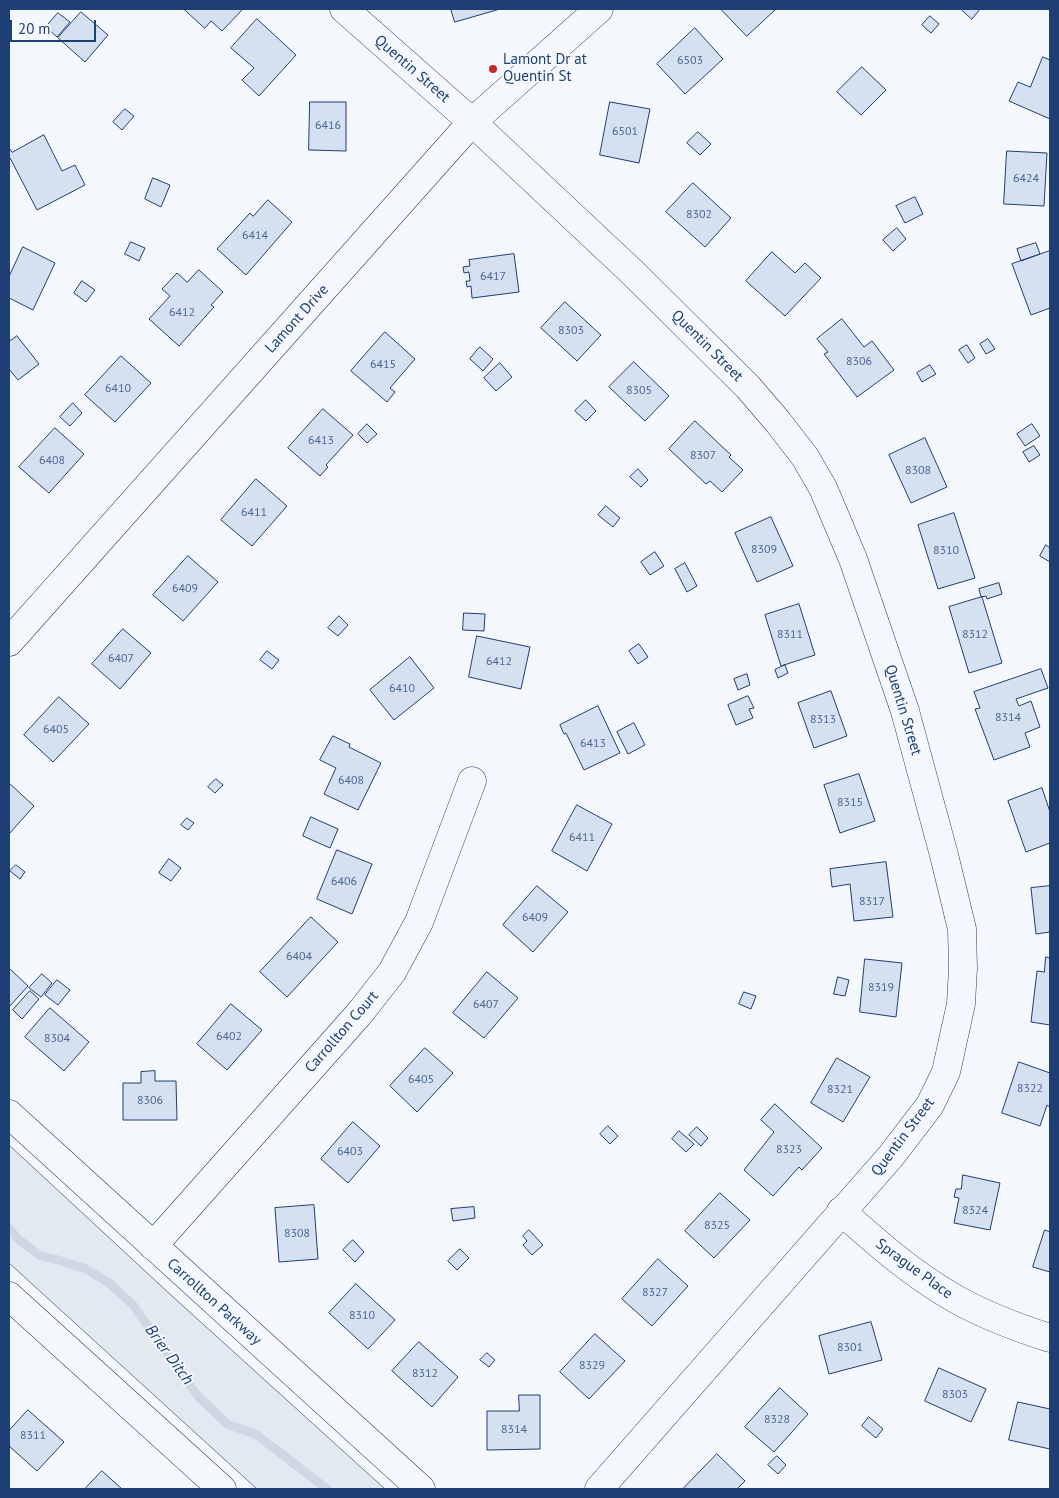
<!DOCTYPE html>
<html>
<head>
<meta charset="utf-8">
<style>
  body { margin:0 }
  #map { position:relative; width:1059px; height:1498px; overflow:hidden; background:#f4f7fb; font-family:"PT Sans",sans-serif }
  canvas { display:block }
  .frame { position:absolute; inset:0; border:10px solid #1d3f73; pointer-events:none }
  .scale { position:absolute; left:10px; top:20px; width:86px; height:22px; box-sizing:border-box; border:2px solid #1d3f73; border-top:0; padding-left:6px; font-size:15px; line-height:18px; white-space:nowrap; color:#1d3f73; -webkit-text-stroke:4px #f4f7fb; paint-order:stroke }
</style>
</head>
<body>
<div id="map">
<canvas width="1059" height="1498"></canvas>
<div class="frame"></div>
<div class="scale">20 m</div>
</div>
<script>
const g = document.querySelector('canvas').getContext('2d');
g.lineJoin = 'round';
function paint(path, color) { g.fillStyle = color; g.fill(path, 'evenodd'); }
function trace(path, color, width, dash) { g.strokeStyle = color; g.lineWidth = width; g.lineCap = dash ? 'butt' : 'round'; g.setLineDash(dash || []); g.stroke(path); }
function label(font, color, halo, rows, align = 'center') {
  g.font = font + ' "PT Sans",sans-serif'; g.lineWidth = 4; g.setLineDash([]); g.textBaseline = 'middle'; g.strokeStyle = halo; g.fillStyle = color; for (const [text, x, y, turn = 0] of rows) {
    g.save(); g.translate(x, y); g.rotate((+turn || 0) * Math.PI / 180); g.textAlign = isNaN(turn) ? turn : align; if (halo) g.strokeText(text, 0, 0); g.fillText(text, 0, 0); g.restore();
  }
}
const green = new Path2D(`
  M9 1145 172 1296 385 1489H257L9 1263Z`);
paint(green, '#e3e9f0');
trace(green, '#687fa3', 1);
trace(new Path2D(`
  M9 1228 17 1238 39 1255 58 1260 86 1269 109 1283 133 1305 197 1395 227 1424 257 1435 327 1489`), '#cfd7e4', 9);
const building = new Path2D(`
  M184 9H241L242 10 222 31 211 21 205 28Z
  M451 9H500L455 22Z
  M721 9H776L747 36Z
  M961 9H980L972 19Z
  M81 12 108 35 85 62 58 38Z
  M58 13 70 22 57 37 46 27Z
  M930 16 939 24 931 33 922 25Z
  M257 19 296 55 259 96 242 80 254 68 231 48Z
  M695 28 723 59 685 94 657 64Z
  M1043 57 1050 60V119L1009 101 1018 82 1030 87Z
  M862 67 886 90 861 115 837 92Z
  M310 102H346V151L309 150Z
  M610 102 650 109 639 163 600 155Z
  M125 109 134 116 122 130 113 122Z
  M698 132 711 144 700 155 687 143Z
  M44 135 62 171 75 165 85 185 37 210 9 156V150L10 149 12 152Z
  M1007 151 1047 153 1044 206 1004 204Z
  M153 178 170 185 161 207 145 199Z
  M693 183 731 218 705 247 666 212Z
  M915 197 923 214 905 223 896 206Z
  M268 200 292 222 246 275 217 249 250 213 253 216Z
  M897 228 906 239 893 251 883 240Z
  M131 242 145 248 139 261 125 254Z
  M1036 243 1040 254 1021 261 1017 249Z
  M23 247 55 263 33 310 9 298V277Z
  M1050 251V308L1031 315 1012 264Z
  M772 252 795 273 805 263 821 278 785 316 746 281Z
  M514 254 519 292 472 298 471 286 467 287 466 281H470L469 272 464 273 463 267 470 266 469 260Z
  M199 270 223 292 211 305 214 307 179 346 149 319 170 296 162 289 177 273 187 282Z
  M82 281 95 290 86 302 74 293Z
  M565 302 601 335 577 361 541 328Z
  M842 319 864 347 872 341 894 370 857 397 824 354 828 352 817 339Z
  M385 332 415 359 390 388 395 392 387 402 351 371Z
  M17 336 39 364 18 380 9 369V340H11Z
  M988 339 995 349 986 354 980 344Z
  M967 345 975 358 968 363 959 350Z
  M480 347 493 359 483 371 470 359Z
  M121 356 151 383 115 422 85 395Z
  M634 362 669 396 645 421 609 387Z
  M500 363 512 377 496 391 484 378Z
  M930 365 936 374 922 382 917 373Z
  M586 400 596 411 586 421 575 411Z
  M73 403 82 413 70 426 60 417Z
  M323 409 353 435 326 465 328 467 320 476 288 448Z
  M695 421 731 455 729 457 743 470 722 492 710 481 706 484 669 449Z
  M367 424 377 434 367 443 358 434Z
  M1032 424 1040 436 1025 446 1017 434Z
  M55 428 84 454 49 493 19 467Z
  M925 438 947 487 911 503 889 455Z
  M1034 446 1040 455 1029 462 1023 452Z
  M638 469 648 480 641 487 630 477Z
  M256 479 287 506 252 546 221 520Z
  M606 506 620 518 613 527 598 515Z
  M954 513 975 578 938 589 918 525Z
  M771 517 793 566 757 582 735 533Z
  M1046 545 1050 548V562L1040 556Z
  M655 552 664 566 650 575 641 562Z
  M188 556 218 582 183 621 153 595Z
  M685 563 697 586 687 592 675 569Z
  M999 583 1002 594 987 599 986 596 981 597 979 589Z
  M982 597 1002 663 969 673 949 607Z
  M799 604 815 655 781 666 765 615Z
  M464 613 485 614 484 631 463 630Z
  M339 616 348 625 338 636 328 628Z
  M123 629 151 653 120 689 92 664Z
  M477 636 530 647 521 689 469 677Z
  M639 644 648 657 638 664 629 651Z
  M267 651 279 660 272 669 260 660Z
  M410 657 434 688 394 720 370 690Z
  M785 665 788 673 778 678 775 670Z
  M1041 669 1048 688 1016 699 1019 706 1031 701 1040 727 1025 733 1030 747 994 760 975 709 980 708 974 692Z
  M747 674 750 685 738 690 734 679Z
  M831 691 847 736 814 748 798 703Z
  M748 696 754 708 749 709 753 718 736 725 728 705Z
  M59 697 89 724 53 762 24 735Z
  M598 706 620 753 584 770 566 733 564 734 560 725Z
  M634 723 645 745 628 754 617 732Z
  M333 736 350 744 349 747 381 763 358 810 324 794 336 768 320 760Z
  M859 774 875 821 840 833 824 785Z
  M216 779 223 785 215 793 208 787Z
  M9 783 34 806 9 834Z
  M1042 788 1050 812V843L1026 852 1008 801Z
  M577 805 612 824 587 871 552 851Z
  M311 817 338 829 330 848 303 836Z
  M187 818 194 823 188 830 181 825Z
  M337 850 372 864 352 914 317 899Z
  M169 859 181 868 171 881 159 873Z
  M886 862 893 917 854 921 850 884 832 887 830 869Z
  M16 865 25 872 20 879 10 871Z
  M537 886 568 912 533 952 503 925Z
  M1050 886V932L1036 934 1031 888Z
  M311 917 338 942 287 997 260 972Z
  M1046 957 1050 958V1025L1031 1022 1037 971 1044 972Z
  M865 959 902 963 896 1017 860 1012Z
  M9 968 28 986 9 1007Z
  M487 972 518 998 484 1038 453 1013Z
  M42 974 52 983 41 997 29 988Z
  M838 977 849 980 845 996 834 994Z
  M57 980 70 990 58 1005 45 995Z
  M30 991 39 999 22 1019 13 1010Z
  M744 992 756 996 751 1009 739 1004Z
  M231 1004 262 1030 227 1070 197 1044Z
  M50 1008 89 1042 64 1071 25 1037Z
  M425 1048 453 1073 417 1112 390 1086Z
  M837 1058 870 1077 843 1122 811 1103Z
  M1019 1062 1050 1073V1107L1047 1105 1040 1126 1002 1113Z
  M155 1071V1081H176L177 1120H123V1083H141V1072Z
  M775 1104 822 1148 802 1170 799 1167 773 1196 744 1170 774 1132 761 1120Z
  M353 1122 380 1146 348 1183 321 1159Z
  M608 1126 618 1136 610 1144 600 1134Z
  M697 1127 708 1138 701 1146 689 1135Z
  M679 1131 694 1144 686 1152 672 1139Z
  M963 1175 1000 1183 990 1230 954 1223 959 1198 954 1197 956 1189H961Z
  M720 1193 750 1220 714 1258 685 1231Z
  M314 1205 318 1259 279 1262 275 1208Z
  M474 1207 475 1218 453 1221 451 1209Z
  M529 1230 543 1245 532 1255 523 1245 527 1241 523 1236Z
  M1045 1230 1050 1232V1272L1033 1267Z
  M353 1240 364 1252 355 1262 343 1250Z
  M460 1249 469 1258 457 1270 448 1261Z
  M658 1259 688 1286 652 1326 622 1299Z
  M356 1284 395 1320 368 1349 329 1313Z
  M871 1322 882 1360 829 1374 819 1336Z
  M595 1334 625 1361 589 1399 560 1372Z
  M419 1342 458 1377 432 1407 392 1371Z
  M487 1353 495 1360 489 1367 480 1360Z
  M939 1368 986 1389 971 1422 925 1401Z
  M780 1388 808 1414 774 1452 745 1427Z
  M519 1395H540V1449L487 1450V1411H519Z
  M1018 1402 1050 1409V1449L1009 1440Z
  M28 1410 64 1442 37 1471 9 1446V1431Z
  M869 1417 883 1429 876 1438 862 1426Z
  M717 1454 745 1481 737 1489H683Z
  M777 1456 786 1465 778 1474 768 1465Z
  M102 1471 122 1489H85Z`);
paint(building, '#d5e0f0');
trace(building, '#1d3f73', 1);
const minor = new Path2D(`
  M344 9 472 122 632 272 748 387 778 422 805 457 823 488 853 559 905 711 944 855 962 929 963 968 961 1004 946 1072 930 1105 891 1156 599 1489
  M9 642 472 122 599 9
  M9 1114 421 1489
  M841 1211C877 1243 912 1274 954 1298 984 1315 1018 1328 1050 1338
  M153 1246 359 1014 392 972 419 922 472 781
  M9 1296 222 1489`);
trace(minor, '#1d3f73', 29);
trace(minor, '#f4f7fb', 28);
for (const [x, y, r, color] of [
  [493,69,5,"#c62828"]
]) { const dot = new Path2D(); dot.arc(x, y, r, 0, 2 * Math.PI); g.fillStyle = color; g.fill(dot); trace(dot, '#f4f7fb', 2); }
label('12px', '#4b6792', null, [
  ["6503",690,61],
  ["6416",328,126],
  ["6501",625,132],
  ["6424",1026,179],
  ["8302",699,215],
  ["6414",255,236],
  ["6417",493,277],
  ["6412",182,313],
  ["8303",571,331],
  ["8306",859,362],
  ["6415",383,365],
  ["6410",118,389],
  ["8305",639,391],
  ["6413",321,441],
  ["8307",703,456],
  ["6408",52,461],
  ["8308",918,471],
  ["6411",254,513],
  ["8309",764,550],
  ["8310",946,551],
  ["6409",185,589],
  ["8311",790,635],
  ["8312",975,635],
  ["6407",121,659],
  ["6412",499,662],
  ["6410",402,689],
  ["8314",1008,718],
  ["8313",823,720],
  ["6405",56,730],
  ["6413",593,744],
  ["6408",351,781],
  ["8315",850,803],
  ["6411",582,838],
  ["6406",344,882],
  ["8317",872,902],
  ["6409",535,918],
  ["6404",299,957],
  ["8319",881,988],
  ["6407",486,1005],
  ["6402",229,1037],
  ["8304",57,1039],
  ["6405",421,1080],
  ["8322",1030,1089],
  ["8321",840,1090],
  ["8306",150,1101],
  ["8323",789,1150],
  ["6403",350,1152],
  ["8324",975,1211],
  ["8325",717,1226],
  ["8308",297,1234],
  ["8327",655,1293],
  ["8310",362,1316],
  ["8301",850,1348],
  ["8329",592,1366],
  ["8312",425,1374],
  ["8303",955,1395],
  ["8328",777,1420],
  ["8314",514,1430],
  ["8311",33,1436]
]);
label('15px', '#1d3f73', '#f4f7fb', [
  ["Lamont Dr at",503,60],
  ["Quentin St",503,77]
], 'left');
label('15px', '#1d3f73', '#f4f7fb', [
  ["Quentin Street",412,69,41],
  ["Lamont Drive",297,319,-48],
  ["Quentin Street",707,346,45],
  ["Quentin Street",903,710,73],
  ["Carrollton Court",342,1032,-49],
  ["Quentin Street",903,1137,-53],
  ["Sprague Place",914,1269,36],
  ["Carrollton Parkway",214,1302,42]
]);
label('italic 16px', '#1d3f73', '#f4f7fb', [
  ["Brier Ditch",169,1355,54]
]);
</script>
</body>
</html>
